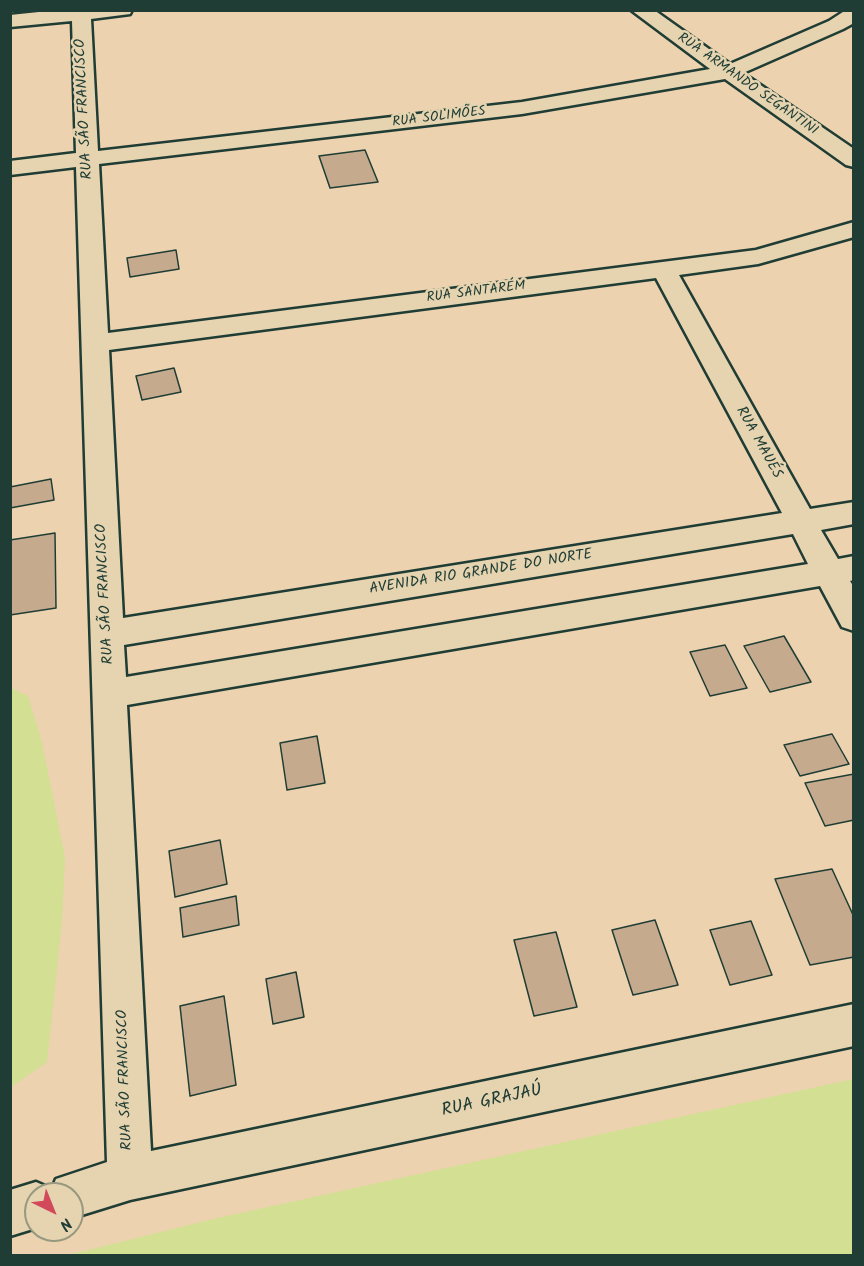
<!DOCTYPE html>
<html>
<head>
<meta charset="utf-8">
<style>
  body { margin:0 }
  #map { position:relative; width:864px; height:1266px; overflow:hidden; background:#ecd2af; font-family:Kalam,sans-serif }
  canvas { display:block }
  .frame { position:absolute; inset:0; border:12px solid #1f3d34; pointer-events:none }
  .north { position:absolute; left:24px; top:1182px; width:60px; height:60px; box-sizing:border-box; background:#e6d4b1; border:2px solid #96987f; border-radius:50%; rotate:137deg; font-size:16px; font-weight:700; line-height:24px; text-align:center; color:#1f3d34 }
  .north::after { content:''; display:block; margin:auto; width:21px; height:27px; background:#d1495b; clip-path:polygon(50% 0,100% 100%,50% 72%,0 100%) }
</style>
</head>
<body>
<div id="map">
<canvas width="864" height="1266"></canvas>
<div class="frame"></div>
<div class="north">N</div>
</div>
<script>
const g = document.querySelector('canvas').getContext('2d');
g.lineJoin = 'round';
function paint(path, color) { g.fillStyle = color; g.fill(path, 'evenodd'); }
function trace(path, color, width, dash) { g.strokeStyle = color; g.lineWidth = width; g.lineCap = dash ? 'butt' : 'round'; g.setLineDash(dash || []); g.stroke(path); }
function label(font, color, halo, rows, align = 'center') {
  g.font = font + ' Kalam,sans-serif'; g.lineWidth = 5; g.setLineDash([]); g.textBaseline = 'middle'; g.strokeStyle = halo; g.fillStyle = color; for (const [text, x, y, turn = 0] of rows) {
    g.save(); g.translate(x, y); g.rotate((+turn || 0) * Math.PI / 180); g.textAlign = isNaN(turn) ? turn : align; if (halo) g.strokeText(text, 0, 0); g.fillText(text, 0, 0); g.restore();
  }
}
paint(new Path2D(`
  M11 688 28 696 42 742 65 857 62 922 47 1062 11 1087Z
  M853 1079V1255H68L213 1219Z`), '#d3df92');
const building = new Path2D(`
  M365 150 378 182 330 188 319 156Z
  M176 250 179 269 130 277 127 258Z
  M174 368 181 392 142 400 136 376Z
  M51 479 54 500 10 508V487Z
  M55 533 56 608 10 615V540Z
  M784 636 811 682 770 692 744 646Z
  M725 645 747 688 710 696 690 652Z
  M832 734 849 764 800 776 784 745Z
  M317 736 325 783 287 790 280 743Z
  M854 774V820L825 826 805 783Z
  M220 840 227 884 175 897 169 851Z
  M832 869 854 917V957L810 965 775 879Z
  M236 896 239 925 183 937 180 908Z
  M655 920 678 985 633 995 612 930Z
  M751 921 772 975 730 985 710 930Z
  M556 932 577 1007 534 1016 514 940Z
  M296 972 304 1017 273 1024 266 979Z
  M224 996 236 1085 190 1096 180 1006Z`);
paint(building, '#c6aa8e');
trace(building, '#1f3d34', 1.5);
const street = new Path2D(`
  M58 10H132L130 14 91 19 98 151 522 102 710 69 631 10H654L730 64 829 21 846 10H854V23L843 29 743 73 854 149V167L846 165 725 79 522 114 99 164 108 333 756 250 854 222V237L758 264 679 275 810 509 854 502V524L821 530 838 559 854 556V580L850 581 854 587V631L842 627 820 586 127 705 151 1151 854 1004V1046L130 1200 72 1218V1194H36V1228L10 1236V1190L36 1182 52 1189 56 1179 107 1162 76 167 10 175V161L76 153 72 21 10 27V15ZM656 278 782 513 123 618 109 350ZM793 534 808 564 126 677 124 645Z`);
trace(street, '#1f3d34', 5);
paint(street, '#e6d4b1');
label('14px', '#1f3d34', '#e6d4b1', [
  ["RUA ARMANDO SEGANTINI",747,85,35],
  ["RUA SOLIMÕES",439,118,-7],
  ["RUA SANTARÉM",476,293,-7]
]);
label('15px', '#1f3d34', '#e6d4b1', [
  ["RUA SÃO FRANCISCO",85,109,-93],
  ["RUA MAUÉS",758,443,61],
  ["AVENIDA RIO GRANDE DO NORTE",481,573,-9],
  ["RUA SÃO FRANCISCO",106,594,-93],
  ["RUA SÃO FRANCISCO",126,1080,-92]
]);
label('18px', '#1f3d34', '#e6d4b1', [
  ["RUA GRAJAÚ",492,1102,-12]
]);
</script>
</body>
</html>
